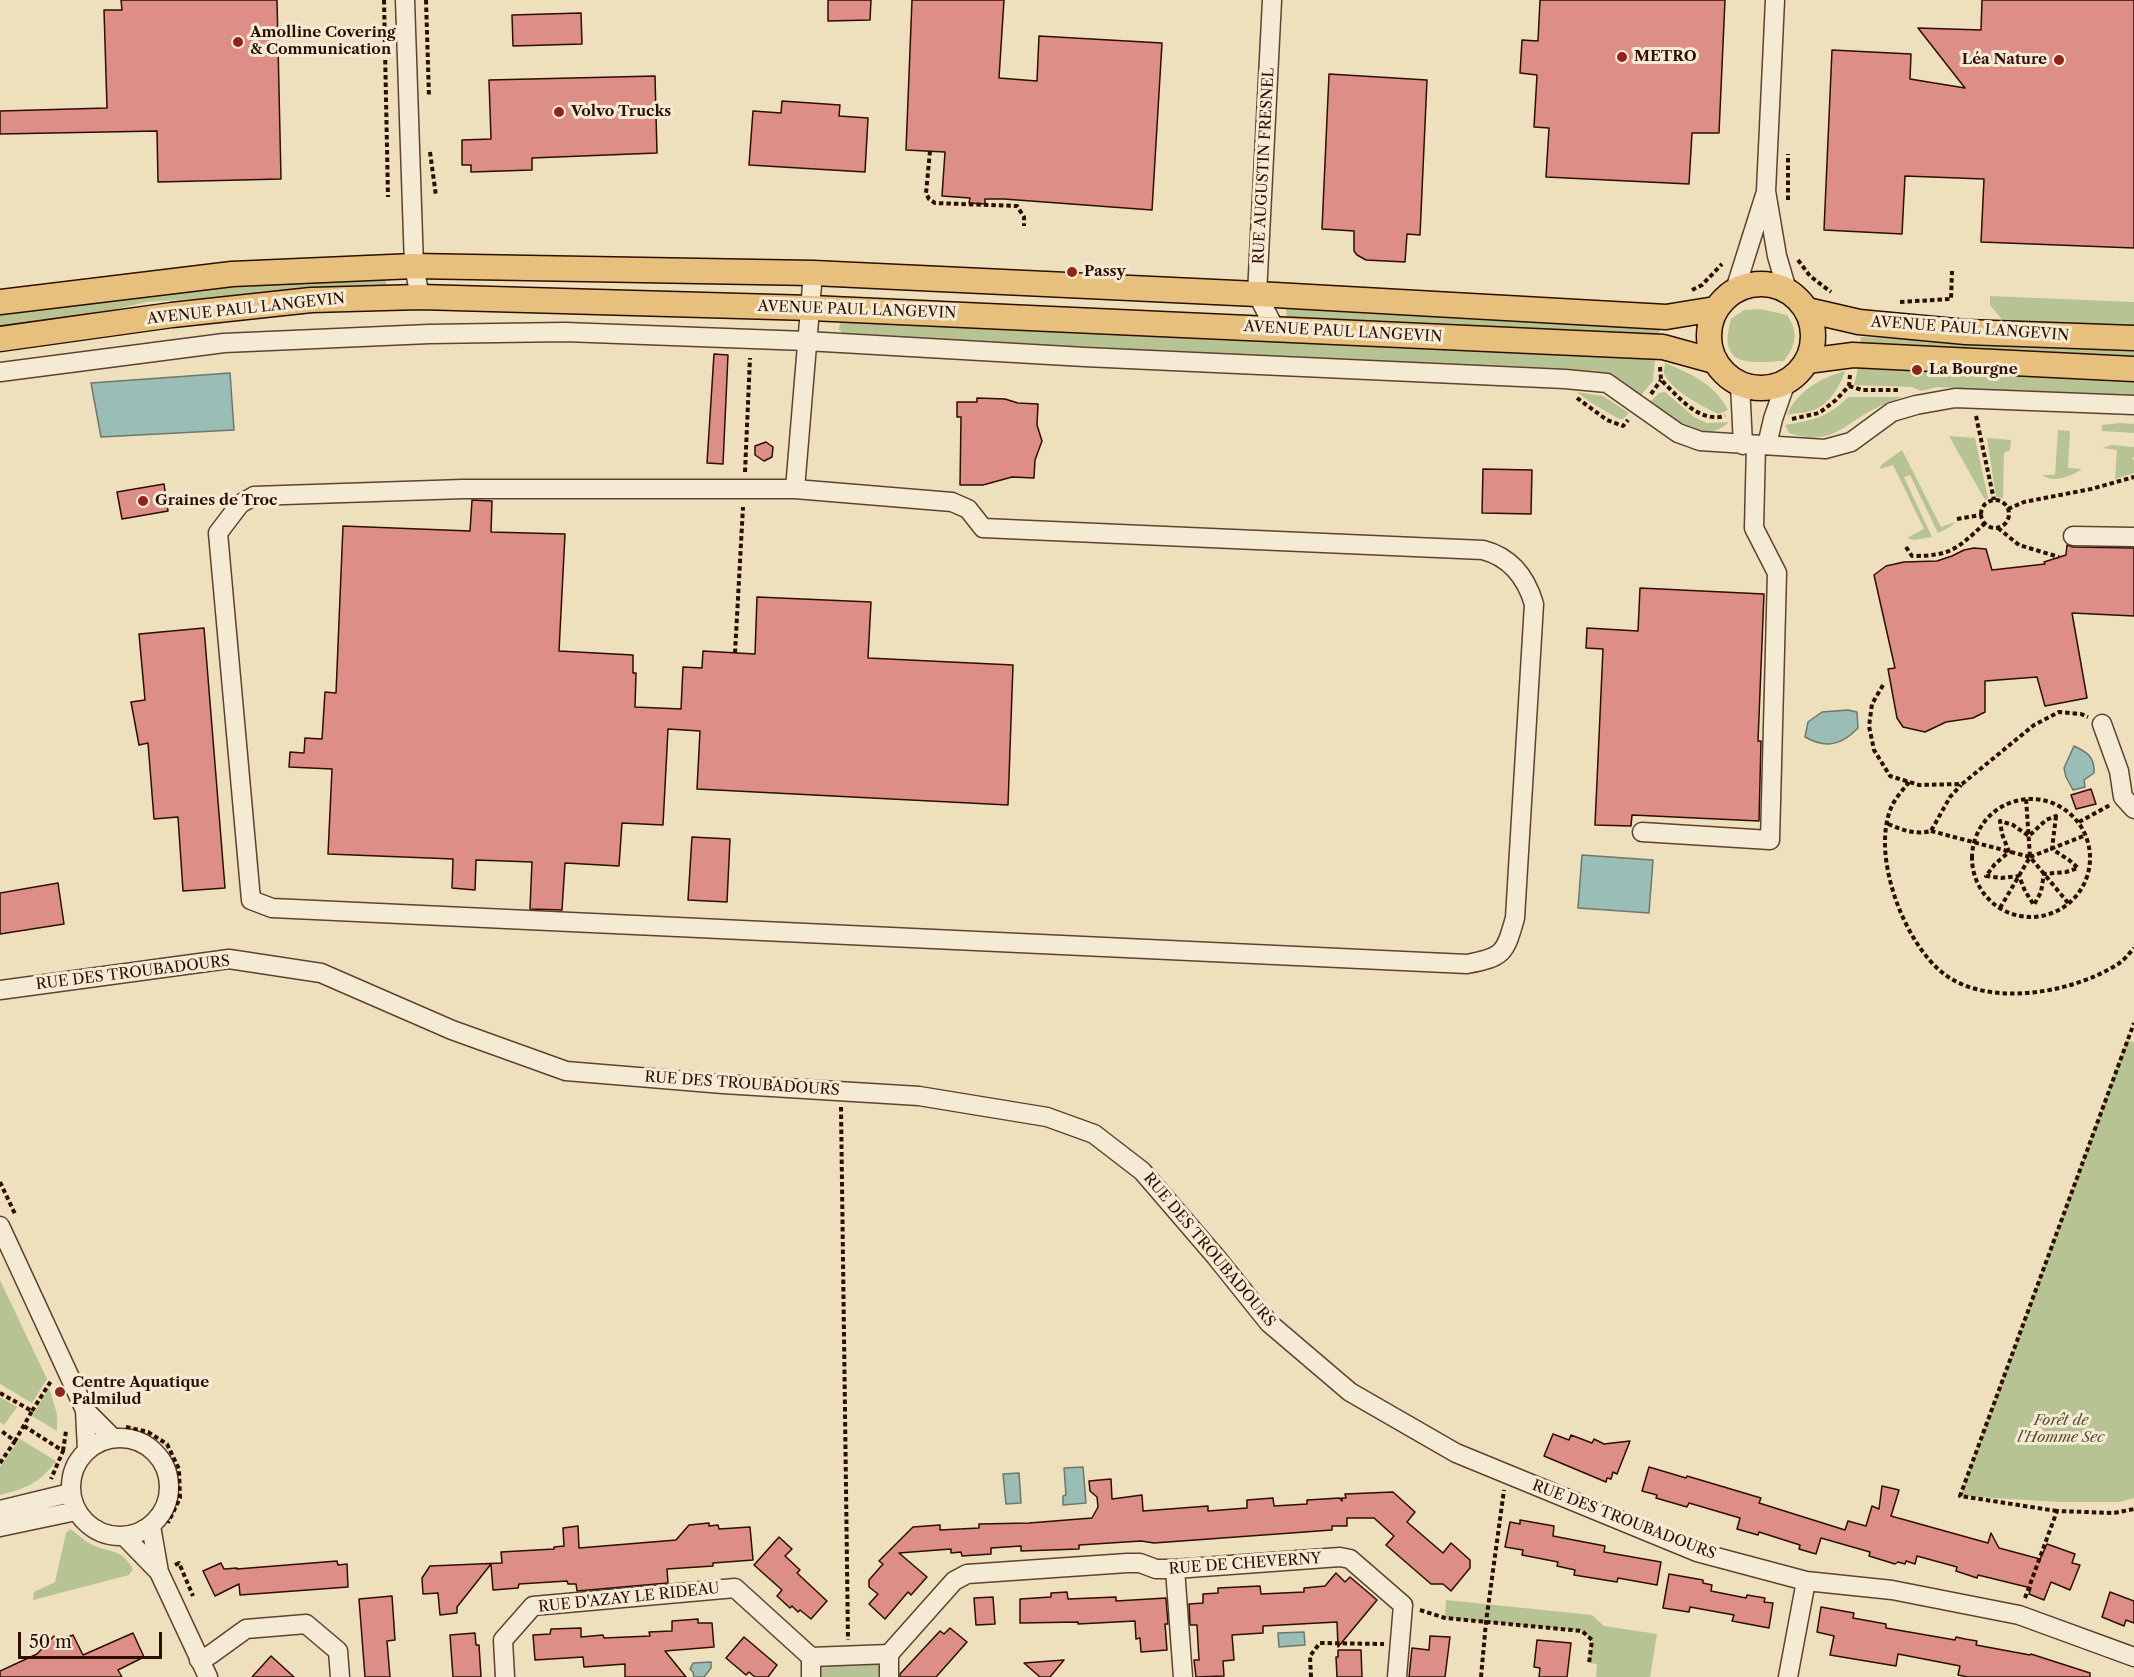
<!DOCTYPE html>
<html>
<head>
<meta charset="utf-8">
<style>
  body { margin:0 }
  #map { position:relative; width:2134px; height:1677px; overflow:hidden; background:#efe0bd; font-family:"Libre Caslon Text",serif }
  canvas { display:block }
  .scale { position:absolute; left:18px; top:1632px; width:144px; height:27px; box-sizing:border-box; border:3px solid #2d0e00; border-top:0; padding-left:8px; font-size:18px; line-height:21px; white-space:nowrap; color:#2d0e00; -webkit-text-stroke:4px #f5ebd4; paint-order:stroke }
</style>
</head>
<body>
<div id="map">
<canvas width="2134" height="1677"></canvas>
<div class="scale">50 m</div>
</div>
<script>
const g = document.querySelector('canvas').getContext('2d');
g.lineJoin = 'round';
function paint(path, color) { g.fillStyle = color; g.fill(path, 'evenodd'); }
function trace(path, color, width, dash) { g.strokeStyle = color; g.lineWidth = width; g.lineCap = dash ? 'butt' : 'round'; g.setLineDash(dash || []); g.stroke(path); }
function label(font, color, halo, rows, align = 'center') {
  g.font = font + ' "Libre Caslon Text",serif'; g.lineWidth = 6; g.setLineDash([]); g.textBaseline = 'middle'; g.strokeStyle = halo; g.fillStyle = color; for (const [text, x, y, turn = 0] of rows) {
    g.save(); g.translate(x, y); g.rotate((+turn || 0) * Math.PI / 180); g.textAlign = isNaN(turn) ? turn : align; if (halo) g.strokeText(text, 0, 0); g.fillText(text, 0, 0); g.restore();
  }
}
paint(new Path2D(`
  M386 278V286L147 302 86 316 0 330V307L243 280Z
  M1990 296 2134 302V328L2004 322 1990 305Z
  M1285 305 1444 313 1660 329 1659 336 1511 328 1288 323Z
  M1761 309 1787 315C1799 333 1796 345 1784 361 1748 363 1717 367 1731 319L1744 310Z
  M850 318 1655 359 1653 381 1641 395 1615 376 1600 372 844 335 839 329 840 322Z
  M1861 337 2134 350V358L1860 344Z
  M1665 363C1691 374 1715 384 1728 410L1719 414C1704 408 1669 389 1664 373 1664 369 1665 366 1665 363Z
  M1858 368 2134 379V397L1937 387 1921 391 1912 387 1854 385Z
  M1845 371C1841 385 1830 403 1816 409 1808 413 1795 413 1787 415 1796 392 1822 377 1845 371Z
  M1577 392 1603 396 1629 413 1623 419H1619L1590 402Z
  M1665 392 1694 417 1707 423 1729 422C1702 447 1674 419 1651 401L1659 393Z
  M1848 397H1902C1893 401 1884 404 1876 408 1842 425 1832 447 1789 433L1785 425C1814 420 1827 418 1848 397Z
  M2120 423 2134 424V433L2102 431V425Z
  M2058 430 2070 431 2068 468 2082 469C2072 476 2054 484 2042 475H2055Z
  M1949 436 1975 438 1988 498 1985 500Z
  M1987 438 2011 440 2010 450 2004 453 2003 498 1996 497Z
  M2112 445 2134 447V457L2132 459 2134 460V473L2115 479 2117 450 2102 448Z
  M1902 450 1941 527 1955 522 1950 527 1938 533 1910 475 1904 477 1932 537 1914 540 1907 538 1924 529 1893 465 1880 469 1881 465Z
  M2127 1040 2134 1042V1498L2119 1502H2059L1960 1496Z
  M0 1280 47 1379 32 1403 0 1384Z
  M49 1388 57 1414V1431L32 1416Z
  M0 1397 17 1407 4 1425 0 1422Z
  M20 1439 56 1461C39 1484 26 1488 0 1495V1467Z
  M70 1529C77 1533 82 1539 89 1543 108 1554 120 1546 133 1569L129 1575 33 1600 34 1592 55 1582 66 1533Z
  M1446 1600 1592 1615 1604 1626 1657 1634 1650 1677H1596L1597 1664 1589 1663 1592 1640 1582 1631 1445 1618Z
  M889 1654 890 1677H811V1657Z`), '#b7c393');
const water = new Path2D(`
  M230 373 234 430 101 437 91 383Z
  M1848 710 1857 712 1858 728C1842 745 1826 749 1805 737L1808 722 1822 712Z
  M2074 746C2087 752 2095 757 2094 773L2084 780 2085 787 2073 790 2066 777 2064 768Z
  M1582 855 1653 860 1649 913 1578 908Z
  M1083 1467 1086 1503 1063 1505V1496L1066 1495 1064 1468Z
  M1019 1473 1021 1503 1006 1504 1003 1474Z
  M1304 1632 1305 1645 1279 1647 1278 1633Z
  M711 1662V1668L704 1677H694L693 1672 690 1669 693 1663Z`);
paint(water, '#9abdb5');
trace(water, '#6e776d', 1.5);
const building = new Path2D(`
  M121 0H277L281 179 158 182 157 131 0 134V111L107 108 104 10H122Z
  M828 0H871L870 20 828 21Z
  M912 0H1004L999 78 1037 81 1039 36 1162 43 1152 210 1004 199H985V204L969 203 970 198 942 196 945 152 906 150Z
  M1540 0H1725L1719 133H1692L1689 184 1546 177 1549 128 1534 127 1537 75 1520 73 1522 40 1538 41Z
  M1982 0H2134V248L1981 242 1984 179 1905 176 1902 234 1824 230 1832 50 1911 54 1910 79 1965 88 1918 28 1981 30Z
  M581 13 582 44 513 46 512 15Z
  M1329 74 1427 80 1420 235 1407 234 1405 262 1366 260 1357 255 1354 251V231L1322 229Z
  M655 76 657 153 532 158V170L471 172V165H462V140L491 139 489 80Z
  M782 101 840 105 839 116 868 118 865 172 749 165 753 111 781 113Z
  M714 354 728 355 723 464 707 463Z
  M977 398 1005 399 1018 403 1038 404 1037 425 1042 441 1035 460 1034 478 1012 477 983 485H960L961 417H957V402H977Z
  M766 442 773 447 772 457 764 461 755 455V446Z
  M1483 469 1532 470 1531 514 1482 513Z
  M164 484 168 511 122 519 117 492Z
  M472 500 492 501 491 532 565 534 559 651 633 655V673H636L635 707 681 709 683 667 702 668 703 651 755 654 757 597 871 602 868 658 1013 665 1008 805 697 789 700 731 668 729 663 825 622 823 619 866 565 863 562 910 530 909 532 862 476 860 475 890 452 888 453 859 328 854 332 769 289 767 290 752 304 753 305 738 322 739 325 692 336 693 343 526 470 531Z
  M2067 545 2073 547 2134 548V616L2072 613 2087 698 2045 706 2037 677 1985 681V712L1973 718 1946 722 1925 732 1903 727 1897 718 1888 669 1895 668 1874 575 1886 566 1904 562 1937 561 1952 556 1964 550 1974 548 1986 549 1992 570 2045 564 2044 562 2066 555Z
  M1640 588 1764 594 1758 741H1761L1759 821 1632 815 1631 826 1595 825 1603 649 1586 648 1587 628 1638 631Z
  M204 628 225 888 183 891 178 817 154 819 148 743 139 745 131 702 145 700 139 634Z
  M2091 789 2096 804 2076 809 2071 795Z
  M692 837 730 839 727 902 688 900Z
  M58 883 64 924 0 934V893Z
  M1553 1434 1569 1440 1571 1435 1592 1443 1594 1439 1604 1444 1630 1441 1617 1474 1613 1472 1611 1479 1607 1478 1606 1482 1544 1456Z
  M1649 1467 1686 1478 1687 1476 1761 1498 1759 1503 1845 1530 1848 1521 1866 1526 1872 1506 1879 1509 1882 1486 1899 1490 1891 1516 1988 1543 1991 1533 1999 1548 2040 1559 2047 1544 2075 1554 2072 1563 2080 1565 2070 1590 2051 1582 2044 1600 2029 1594 2031 1588 1978 1575 1977 1578 1956 1571 1957 1567 1917 1556 1915 1564 1906 1561 1905 1564 1898 1562 1895 1564 1869 1556 1870 1552 1821 1538 1816 1554 1799 1549 1800 1545 1759 1532 1758 1535 1737 1529 1740 1518 1689 1503 1687 1507 1656 1498 1657 1495 1642 1491Z
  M1111 1479 1112 1499 1142 1495 1143 1511 1208 1506V1511L1247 1508V1500L1273 1498 1274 1506 1307 1504V1500L1340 1498 1342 1501V1498H1346L1345 1494 1393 1492 1415 1512 1407 1522 1443 1553 1451 1543 1470 1560V1568L1451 1591 1443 1584H1431L1386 1545 1394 1536 1374 1518H1347V1526H1332V1530L1154 1543 1141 1541 1079 1545V1549L1021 1551V1546L991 1548V1554L962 1556 961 1552 951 1553V1549L899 1553 927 1577 911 1595 908 1592 885 1619 869 1604 878 1594 869 1587V1580L883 1564 879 1561 913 1527 940 1525V1530L979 1528V1524L1029 1523 1092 1518 1098 1507 1097 1497 1090 1491 1089 1481Z
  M1520 1520 1554 1526 1553 1536 1605 1546 1604 1552 1661 1562 1657 1585 1618 1578 1617 1582 1574 1575 1575 1570 1557 1566 1558 1562 1522 1555 1523 1550 1505 1547 1510 1522 1520 1524Z
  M709 1523V1526L718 1525 719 1529 750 1527 753 1560 713 1563V1566L667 1569 668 1583 577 1591 576 1584H568L567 1581 519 1584 518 1588 493 1590 491 1564 457 1607V1613L440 1615 438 1593 423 1594 422 1578 430 1566 502 1563 501 1552 554 1549V1547L564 1546 563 1528 578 1526 579 1548 676 1540 689 1525Z
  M779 1537 792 1549 785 1556 800 1570 797 1573 827 1601 811 1619 800 1610 798 1612 792 1606 790 1608 777 1596 782 1590 754 1565Z
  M337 1561 338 1565 347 1564 348 1587 240 1595 239 1584 215 1596 203 1571 221 1563 224 1569 237 1568V1569Z
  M1336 1573 1345 1582 1350 1577 1377 1600 1338 1647 1337 1622 1263 1626V1633L1232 1635 1234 1660 1223 1661 1224 1676 1196 1677 1194 1660H1199L1197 1625H1190L1189 1604 1203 1603V1594L1218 1593V1588L1260 1586 1261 1594 1304 1592V1588L1325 1586Z
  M1669 1574 1703 1580V1583L1712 1585 1711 1591 1746 1598 1747 1595 1765 1598 1764 1602 1773 1603 1769 1628 1732 1621 1734 1615 1690 1607 1689 1612 1663 1608Z
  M1067 1592 1068 1599 1116 1597V1601L1166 1598 1168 1624H1165L1167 1650 1141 1652 1140 1638 1136 1639 1135 1621 1078 1624V1622L1020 1623V1599L1051 1597V1593Z
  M2110 1592 2134 1601V1623L2126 1620 2124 1626 2102 1617Z
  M392 1596 395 1640 387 1641 390 1677H365L359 1599Z
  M993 1597 995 1624 976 1625 974 1598Z
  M1821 1607 1854 1613 1853 1618 1886 1624V1628L1955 1640 1956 1637 1965 1639 1977 1641 1976 1645 2030 1655 2031 1654 2090 1673V1677H1968L1958 1675 1960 1666 1898 1654 1896 1666 1830 1655 1834 1636 1817 1632Z
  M698 1619V1623H712L714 1647 665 1651 686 1677H625V1664L584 1667 583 1657 535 1660 533 1635 550 1634 551 1629 581 1628V1637L603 1635 604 1638 650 1636 649 1632 672 1631V1621Z
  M950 1628 967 1642 936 1677H900V1674L940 1631 944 1634Z
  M133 1633 144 1657 118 1670 122 1677H0V1671L37 1654 54 1636 56 1642 73 1635 83 1655Z
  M475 1633 476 1645H479L481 1677H453L450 1635Z
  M1430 1636 1450 1637 1445 1677H1409L1412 1648 1429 1650Z
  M744 1637 777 1665 768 1677H755L749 1672 746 1675 726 1658Z
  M1537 1640 1571 1643 1567 1677H1539L1540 1668 1534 1667Z
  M1338 1650H1361L1362 1677H1337L1336 1657H1338Z
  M271 1656 294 1677H252Z
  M1064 1660 1050 1677H1040L1024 1663Z`);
paint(building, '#dc8e87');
trace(building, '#2d0e00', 1.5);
const minor = new Path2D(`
  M405 0 414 266 420 297
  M1272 0 1257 294 1275 329
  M1775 0 1766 191 1777 256 1787 290
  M1735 290 1765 195
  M0 372 224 343 429 334 565 332 806 341 1085 357 1565 379 1607 383 1678 433 1700 441 1825 449 1851 442 1892 412 1916 405 1955 398 2134 405
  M1740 384 1743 445
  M1767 445 1773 419 1786 382
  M795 489 952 502 968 509 983 528 1483 550C1510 557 1526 577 1534 604L1515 918C1505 953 1504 957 1467 964L272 908 251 900 218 533 240 504 254 496 463 489H795L813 273
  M2073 536 2134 537
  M2102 724 2119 771 2123 797 2134 809
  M1642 832 1770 840 1777 573 1754 528 1756 445
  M0 990 229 959 321 973 452 1030 566 1071 723 1084 919 1096 1047 1117 1094 1134 1142 1171 1216 1257 1269 1323 1350 1392 1456 1453 1697 1552 1806 1581 1892 1590 2019 1615 2134 1657
  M0 1226 85 1410 113 1438
  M85 1410 87 1450
  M71 1487a49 49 0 1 1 98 0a49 49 0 1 1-98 0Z
  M0 1510 70 1493
  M151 1526 159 1572 208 1677
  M0 1527 76 1511
  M125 1537 159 1572
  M1175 1569 1183 1677
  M889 1654 954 1581 967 1574 1127 1563H1140L1156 1569H1175L1340 1557 1350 1559 1403 1605 1397 1677
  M889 1654V1677
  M811 1657V1677
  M199 1660 210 1655 246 1629 306 1624 338 1651 340 1677
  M505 1677 503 1640 533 1606 735 1588 811 1657 889 1654
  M1788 1677 1806 1581`);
const major = new Path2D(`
  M1709 336a52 52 0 1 1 104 0a52 52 0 1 1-104 0Z
  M0 302 232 274 414 266 813 273 1257 294 1666 317 1715 309
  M1807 310 1859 322 1966 332 2134 338
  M0 339 172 315 311 300 420 297 811 308 1663 347 1714 361
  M1807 361 1853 355 2134 369`);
trace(minor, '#5e422f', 21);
trace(major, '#2d0e00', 27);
trace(new Path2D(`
  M384 0 388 197
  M426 0 429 97
  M930 151 926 193 929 199 935 203 1017 206 1024 217V226
  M430 152 436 196
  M1788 200V154
  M1798 260 1810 276 1831 292
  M1692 290 1702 285 1722 264
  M1900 302 1951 299 1952 271
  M1660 367 1661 380C1679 397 1698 423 1725 416
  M1849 386 1862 390H1899
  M1651 394 1661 380
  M1577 398 1607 420 1623 426 1628 420
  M1976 416 1994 500
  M1792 419 1819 413 1836 400 1849 386 1850 375
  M745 472 750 358
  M1981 514a14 14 0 1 1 28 0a14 14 0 1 1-28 0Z
  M2008 509 2024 502 2091 489 2134 477
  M1957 519 1981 515
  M1998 528 2019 545 2059 557
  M1906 547 1912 556C1951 556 1957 549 1984 524
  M735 653 743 507
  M1883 685 1872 704 1869 726 1874 750 1890 776 1919 785 1962 784 2034 725 2059 712 2081 714 2088 717
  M1909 782C1903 790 1895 798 1891 808 1871 856 1904 943 1944 974 1989 1008 2073 993 2118 964 2124 960 2129 954 2134 948
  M1972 858a59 59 0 1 1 118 0a59 59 0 1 1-118 0Z
  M2056 816 2052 849 2069 860 2078 868 2066 872 2044 874 2041 892 2034 905 2025 891 2019 876 2001 878 1986 876 1995 864 2009 852 2002 834 2000 821 2013 825 2029 836 2046 820Z
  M2079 822 2110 805
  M1888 824C1903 830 1915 835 1931 831L1950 797 1961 785
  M1931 831 2030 857 2069 904
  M2030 857 2086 835
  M2000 908 2030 857 2026 798
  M841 1107 848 1640
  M0 1182 15 1214
  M0 1393 32 1411 15 1441 0 1430
  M32 1411 51 1381
  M24 1426 63 1451 51 1479
  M126 1427 148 1432 167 1444 179 1469 180 1498 168 1523
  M63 1451 66 1431
  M0 1463 15 1441
  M2057 1511 1960 1496 2134 1023
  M175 1565 179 1563 193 1596
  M2025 1598 2057 1511 2114 1513 2134 1509
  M1420 1610 1445 1618 1582 1631 1592 1640 1589 1663
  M1311 1677 1310 1656 1320 1643 1384 1644
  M1481 1677 1486 1622 1504 1490`), '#2d0e00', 4, [4.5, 3]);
trace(minor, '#f5ebd4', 18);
trace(major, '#e8c07e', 24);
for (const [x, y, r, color] of [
  [238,42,6,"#8f2418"],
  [1622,57,6,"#8f2418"],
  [2059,60,6,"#8f2418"],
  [559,112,6,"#8f2418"],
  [1072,272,6,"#8f2418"],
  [1917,370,6,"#8f2418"],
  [143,501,6,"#8f2418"],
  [60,1392,6,"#8f2418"]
]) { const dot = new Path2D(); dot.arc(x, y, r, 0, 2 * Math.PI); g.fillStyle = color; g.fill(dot); trace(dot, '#f5ebd4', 2); }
label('bold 15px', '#2d0e00', '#f5ebd4', [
  ["Amolline Covering",250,33],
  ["& Communication",250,50],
  ["METRO",1634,57],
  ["Léa Nature",2047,60,"right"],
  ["Volvo Trucks",571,112],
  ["Passy",1084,272],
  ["La Bourgne",1929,370],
  ["Graines de Troc",155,501],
  ["Centre Aquatique",72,1383],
  ["Palmilud",72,1400]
], 'left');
label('15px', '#2d0e00', '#f5ebd4', [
  ["RUE AUGUSTIN FRESNEL",1264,166,-87],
  ["AVENUE PAUL LANGEVIN",246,309,-6],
  ["AVENUE PAUL LANGEVIN",857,310,2],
  ["AVENUE PAUL LANGEVIN",1970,329,4],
  ["AVENUE PAUL LANGEVIN",1343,332,3],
  ["RUE DES TROUBADOURS",133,973,-7],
  ["RUE DES TROUBADOURS",742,1084,4],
  ["RUE DES TROUBADOURS",1209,1250,50],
  ["RUE DES TROUBADOURS",1624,1520,21],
  ["RUE DE CHEVERNY",1245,1564,-4],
  ["RUE D'AZAY LE RIDEAU",629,1598,-6]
]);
label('italic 15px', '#5d4d33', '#f5ebd4', [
  ["Forêt de",2061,1421],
  ["l'Homme Sec",2061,1438]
]);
</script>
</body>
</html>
